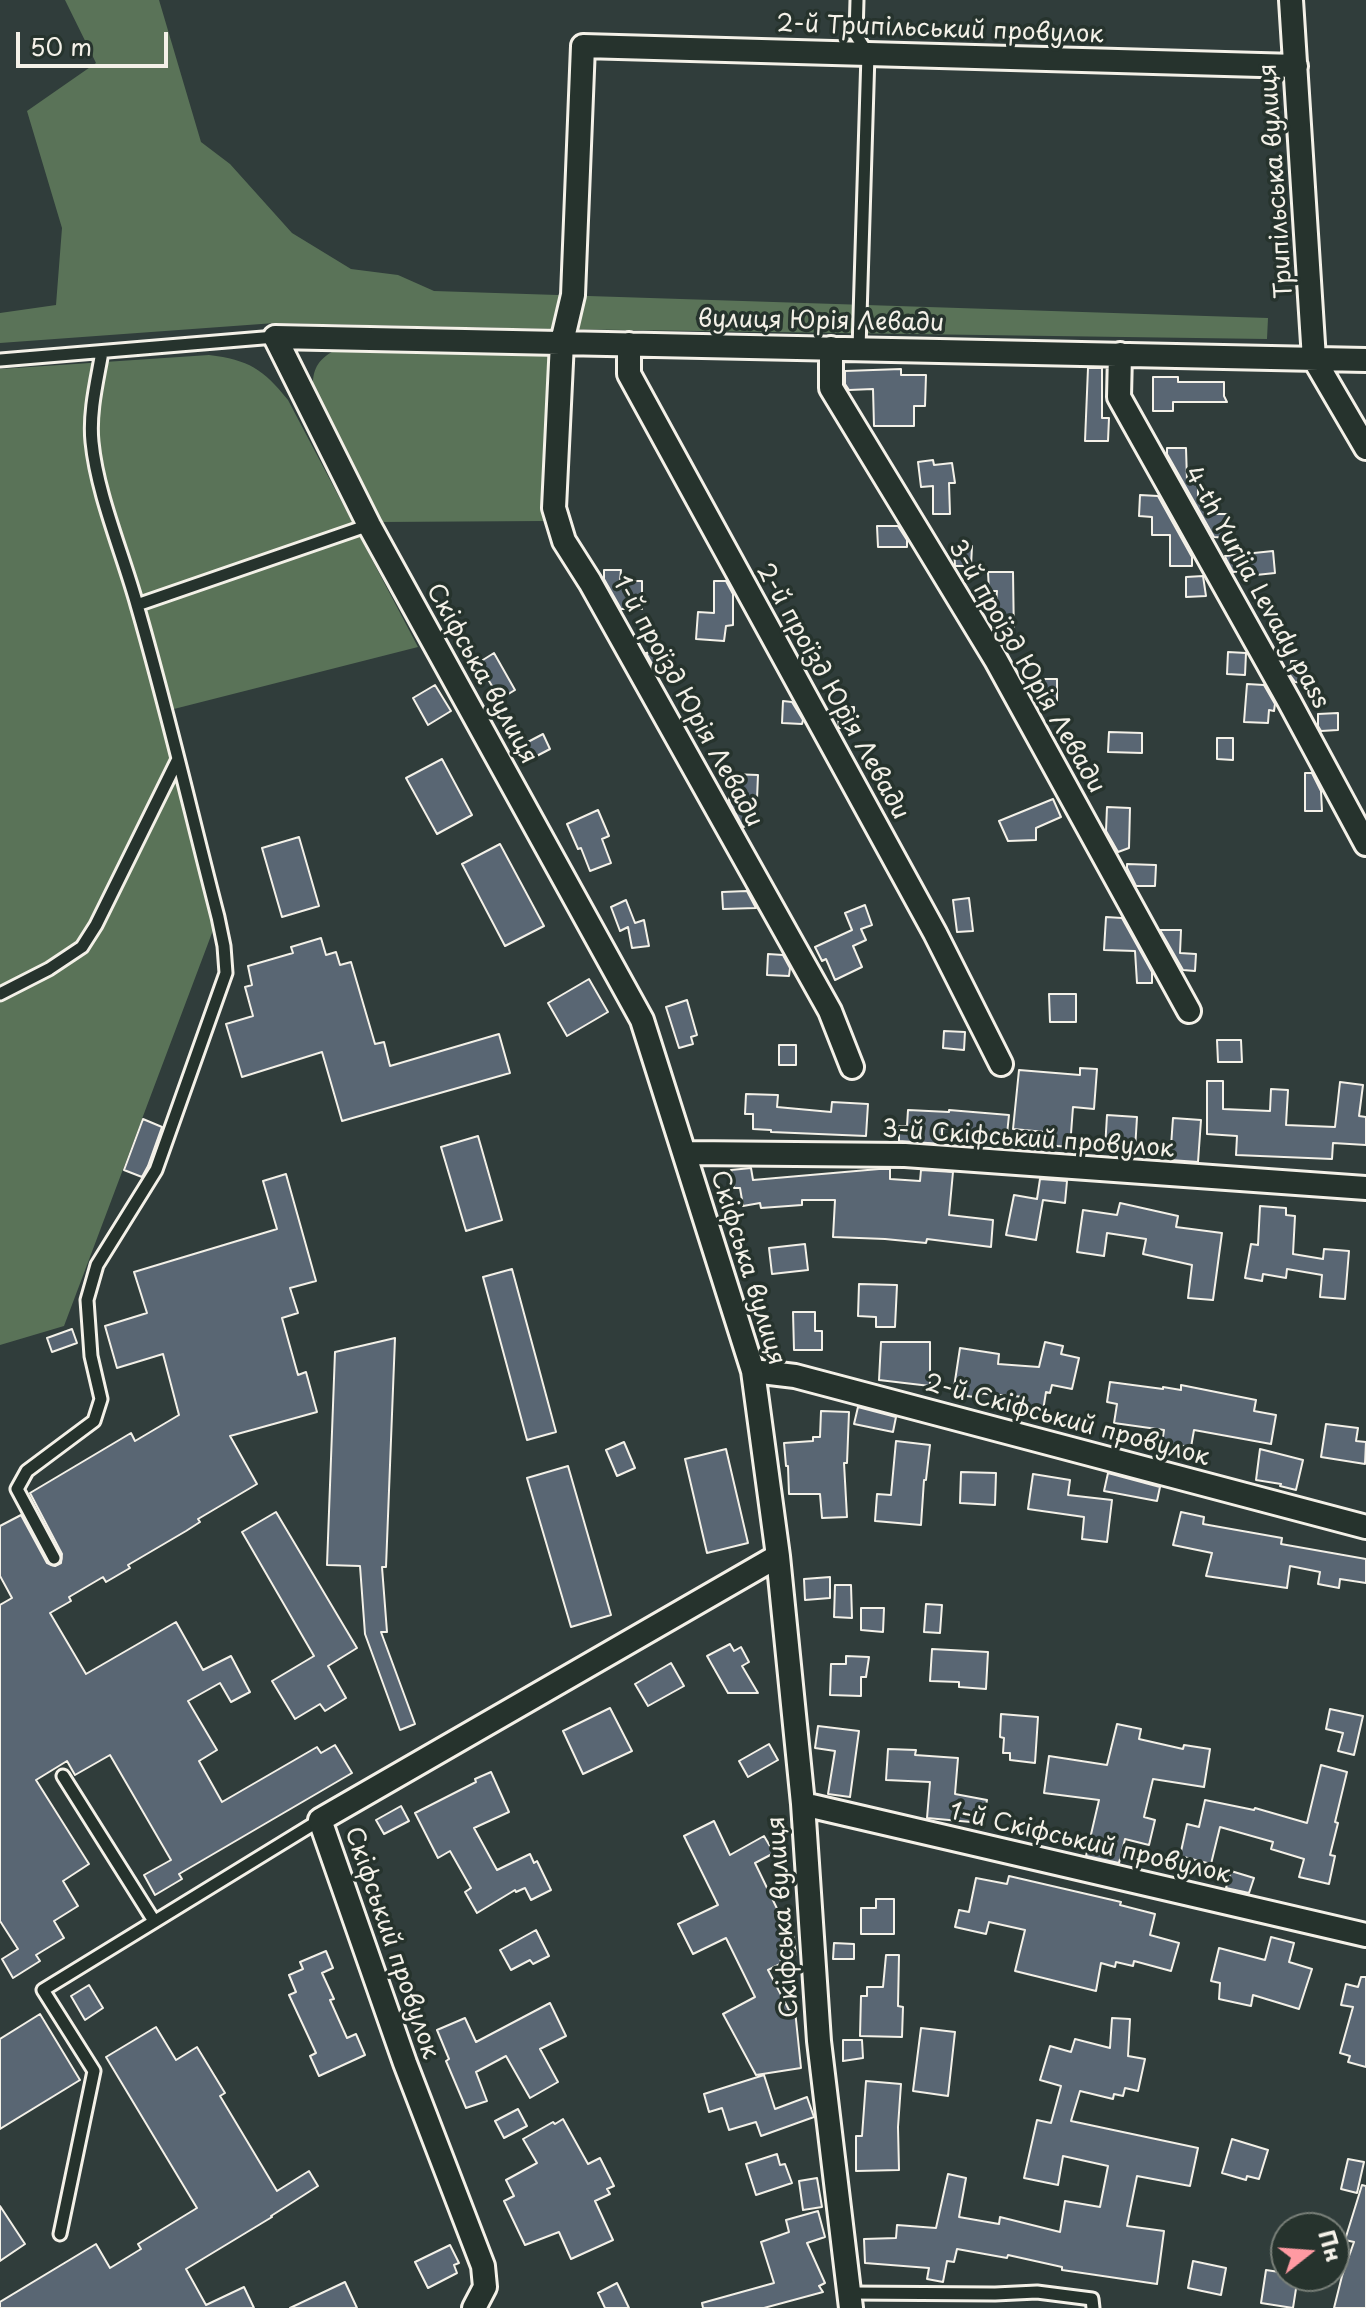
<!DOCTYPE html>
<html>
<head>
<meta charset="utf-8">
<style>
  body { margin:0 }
  #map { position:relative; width:1366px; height:2308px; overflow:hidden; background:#303d3b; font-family:"Playpen Sans",sans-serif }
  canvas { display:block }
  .north { position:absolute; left:1270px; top:2212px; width:80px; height:80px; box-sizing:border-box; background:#26332d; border:2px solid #787f78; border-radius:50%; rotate:73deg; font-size:22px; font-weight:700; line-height:32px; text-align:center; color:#f4f1e8 }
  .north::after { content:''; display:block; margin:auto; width:28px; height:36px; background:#ff9aa2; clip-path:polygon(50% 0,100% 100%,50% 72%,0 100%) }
  .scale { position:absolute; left:16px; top:32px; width:152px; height:36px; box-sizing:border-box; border:4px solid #f4f1e8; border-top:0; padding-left:10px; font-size:24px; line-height:28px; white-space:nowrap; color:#f4f1e8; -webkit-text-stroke:6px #26332d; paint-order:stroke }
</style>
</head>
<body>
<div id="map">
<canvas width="1366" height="2308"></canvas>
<div class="north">Пн</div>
<div class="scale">50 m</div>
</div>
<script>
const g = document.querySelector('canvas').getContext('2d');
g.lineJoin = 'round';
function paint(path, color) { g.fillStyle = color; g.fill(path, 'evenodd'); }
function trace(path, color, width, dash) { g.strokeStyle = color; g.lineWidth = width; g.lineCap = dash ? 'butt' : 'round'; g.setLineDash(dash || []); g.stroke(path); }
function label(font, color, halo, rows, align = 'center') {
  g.font = font + ' "Playpen Sans",sans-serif'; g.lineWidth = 7; g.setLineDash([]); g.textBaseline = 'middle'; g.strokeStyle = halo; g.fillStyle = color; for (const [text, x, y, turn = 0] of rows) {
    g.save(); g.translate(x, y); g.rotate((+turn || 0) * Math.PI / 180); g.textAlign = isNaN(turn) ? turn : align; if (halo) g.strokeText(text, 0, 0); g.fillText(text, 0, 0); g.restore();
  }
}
paint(new Path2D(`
  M65 0H159L201 142 230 164 292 233 351 269 398 275 434 291 1268 318 1267 339 554 329 275 323 0 343V313L56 305 62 228 27 111 96 63Z
  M335 350 552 351 545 521 380 522 313 390C312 370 317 360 335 350Z
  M209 355C249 360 263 369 288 400L418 647 166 711 218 917 64 1326 0 1345V369Z`), '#5a7358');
const building = new Path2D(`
  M1088 368H1102V418H1109L1108 441H1085Z
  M901 369V375H926L925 406H914V426H874L873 389 849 390 845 384V371Z
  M1153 377H1178V382H1224V396L1227 402H1173V411H1153Z
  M1167 448H1186L1187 480H1198V500H1209L1208 514H1229L1228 538 1214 537 1167 454Z
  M933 460 934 465 952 463 955 483H949L950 514H933V486L921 487 918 462Z
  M1140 495 1158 496 1192 557V566H1170V535H1152V517L1139 516Z
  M877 526H898L907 540V547H878Z
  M954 546H972L971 566H955Z
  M1273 551 1275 573 1256 575 1255 570 1233 572 1226 559 1225 556Z
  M604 570H621L620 581H642V609H621L604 579Z
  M988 572H1013L1014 639H1000L994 631 997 591H989Z
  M1203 576 1206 596 1186 597V577Z
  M714 581H726L733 594V625L726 626 724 641 696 639 698 612 714 613Z
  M666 649 669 671 657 673 646 653Z
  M1228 652 1246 653 1245 675 1227 674Z
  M494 653 515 690 500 699 478 663Z
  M1291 661H1306V683L1295 682 1290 675Z
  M1037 679H1057V703H1037Z
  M1247 684 1264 685 1275 704 1274 711 1269 710 1268 723 1244 722Z
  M435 685 451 711 428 725 413 698Z
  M783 701 792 702 803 720 802 724 782 723Z
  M854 707V727L839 728 837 708Z
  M1338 713V730L1321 731 1318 726V714Z
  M1109 732 1142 733V753L1108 752Z
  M543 734 550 749 531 759 524 744Z
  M1217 738H1233V760L1217 759Z
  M442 759 472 815 437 834 406 778Z
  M1305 773H1312L1321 791 1322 811H1305Z
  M731 774 758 775 757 799 739 798 751 825 743 827 729 801Z
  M1053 799 1061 817 1036 828V840L1008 841 999 821Z
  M1107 807 1130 808 1129 848 1118 852 1106 831Z
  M598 810 609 836 602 839 611 863 590 871 581 848 578 849 567 824Z
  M299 837 319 906 282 917 262 848Z
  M500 844 544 926 505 946 462 864Z
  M1127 864 1156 865 1155 886H1136L1127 868Z
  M747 891 756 908 723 909 722 892Z
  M969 898 973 931 957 932 953 900Z
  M626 900 635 923 644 920 649 946 632 948 628 927 620 931 611 907Z
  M865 905 872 925 861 929 866 940 853 946 862 967 835 980 826 959 822 961 815 947 852 930 845 913Z
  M1106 917 1122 918 1152 972V983H1137L1135 951 1104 950Z
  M1160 930H1181L1180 953 1196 954 1195 971 1183 970Z
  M321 938 326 955 336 952 340 965 351 962 375 1044 384 1042 390 1066 499 1034 510 1073 342 1121 322 1052 242 1077 226 1024 253 1016 245 987 252 985 248 966 293 953 291 947Z
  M768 954 783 955 790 968 789 976 767 975Z
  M589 979 608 1012 567 1036 548 1003Z
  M1049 994H1076V1022H1050Z
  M687 1000 697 1035 691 1037 693 1044 679 1048 666 1007Z
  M944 1031 965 1032 964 1050 943 1048Z
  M1217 1040H1241L1242 1062H1218Z
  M779 1045H796V1065H779Z
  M1080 1068 1097 1069 1094 1109 1073 1107 1070 1147 1044 1145 1045 1132 1013 1129 1019 1070 1080 1075Z
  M1207 1081H1223V1109L1270 1111 1271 1089 1288 1090 1286 1125 1335 1127 1340 1082 1363 1085 1359 1116 1366 1117V1145L1333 1143 1332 1159 1236 1155 1237 1136 1207 1134Z
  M746 1094 778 1095 777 1107 831 1112 832 1102 868 1104 866 1136 771 1132V1130L753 1129V1114H745Z
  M908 1110 949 1112V1110L1009 1115 1006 1144 982 1142V1131L942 1128V1144L899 1141V1126H907Z
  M1107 1115 1137 1117 1135 1150 1105 1149Z
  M1173 1118 1201 1120 1198 1162 1170 1160Z
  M143 1119 162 1127 148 1166 142 1177 124 1170Z
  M478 1136 502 1220 466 1231 441 1147Z
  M751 1168 753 1180 879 1169H890V1179L920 1181 921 1170 953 1172 949 1215 993 1220 991 1247 927 1239 926 1243 885 1239 833 1237 835 1200H802V1205L761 1208 760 1203 743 1206 740 1188H734L731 1170Z
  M286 1174 316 1281 290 1288 298 1313 282 1318 298 1375 306 1372 317 1412 230 1436 257 1484 198 1519 200 1522 186 1531 128 1565 130 1568 106 1582 103 1577 69 1597 71 1601 50 1613 86 1674 176 1622 203 1670 231 1656 250 1692 231 1702 220 1683 188 1701 217 1750 199 1761 222 1802 317 1747 321 1753 335 1745 352 1773 179 1874 182 1879 155 1895 144 1875 171 1860 110 1755 75 1775 67 1761 36 1780 89 1864 63 1881 78 1906 54 1921 64 1938 36 1955 40 1961 13 1978 2 1959 18 1949 0 1921V1605L12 1598 0 1576V1526L21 1515 47 1563 55 1566 61 1563 62 1554 30 1493 131 1433 135 1441 179 1415 163 1354 117 1368 105 1326 147 1313 134 1272 277 1229 263 1181Z
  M1040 1179 1067 1181 1065 1203 1043 1200 1036 1240 1006 1235 1014 1195 1037 1199Z
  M1120 1203 1178 1216 1176 1227 1222 1233 1213 1300 1188 1298 1192 1265 1143 1254 1146 1239 1107 1233 1104 1256 1077 1252 1083 1210 1117 1215Z
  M1260 1206 1286 1208V1215L1295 1216 1293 1254 1323 1259 1324 1249 1349 1251 1345 1299 1320 1297 1322 1275 1287 1269 1286 1278 1263 1274 1262 1281 1245 1278 1251 1244 1258 1245Z
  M805 1244 808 1270 772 1274 769 1248Z
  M512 1269 556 1432 527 1440 483 1277Z
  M859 1284 897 1285 895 1327H876V1317L858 1316Z
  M793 1312H815V1331H822V1350H794Z
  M72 1329 77 1343 52 1352 47 1338Z
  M395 1338 386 1567H382L387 1632H381L415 1724 400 1730 365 1634 360 1566 327 1565 335 1352Z
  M881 1342H930V1386L879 1380Z
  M1045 1342 1063 1346 1061 1354 1079 1358 1072 1389 1052 1385 1050 1393 1046 1392 1042 1417 1023 1414 1025 1397 975 1393 974 1397 953 1394 960 1348 999 1354 998 1364 1039 1367Z
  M1110 1382 1163 1389V1387L1181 1390V1385L1256 1400 1254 1411 1276 1415 1271 1444 1194 1430 1191 1447 1162 1443 1164 1430 1114 1423 1117 1404 1107 1402Z
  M858 1407 896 1417 893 1432 854 1424Z
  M821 1411 849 1412 847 1463H844L847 1517 822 1518 820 1494H789L788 1466H786L784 1443 813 1441V1437H820Z
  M1326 1424 1358 1428 1356 1441 1366 1442 1365 1464 1321 1457Z
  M896 1441 930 1445 926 1480H924L921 1525 875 1521 877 1494 891 1495Z
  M624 1442 635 1468 617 1476 606 1450Z
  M726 1449 748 1543 707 1553 685 1459Z
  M1260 1449 1303 1460 1296 1490 1280 1486 1281 1484 1256 1480Z
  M568 1466 611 1615 571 1627 527 1478Z
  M961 1472 996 1473 995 1505 960 1503Z
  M1108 1473 1160 1487 1157 1501 1104 1491Z
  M1033 1474 1070 1480 1068 1495 1112 1500 1107 1542 1082 1539 1084 1517 1028 1509Z
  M276 1512 357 1648 328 1666 346 1698 325 1711 320 1704 295 1719 272 1681 314 1656 242 1532Z
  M1181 1512 1204 1517 1203 1524 1282 1538 1281 1544 1366 1559V1583L1340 1579 1339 1588 1318 1584 1320 1572 1290 1566 1287 1588 1206 1576 1212 1553 1173 1545Z
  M830 1577V1598L805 1600 804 1579Z
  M835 1585H851L852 1618 834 1617Z
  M926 1604 942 1605 940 1633 924 1632Z
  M861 1608H884L883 1632 861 1630Z
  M730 1644 734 1651 741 1647 749 1662 742 1666 758 1693H728L707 1656Z
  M932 1649 988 1652 986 1689 959 1687V1682L930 1681Z
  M846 1656 869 1657 866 1677H861V1696L830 1695 831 1664H846Z
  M671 1663 684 1686 648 1706 635 1684Z
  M610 1708 632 1751 583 1774 563 1731Z
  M1330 1709 1363 1716 1354 1755 1338 1751 1343 1733 1326 1729Z
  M1001 1714 1038 1717 1035 1763 1010 1760V1753H1003L1004 1738 1000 1737Z
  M1117 1724 1141 1729 1139 1739 1183 1749 1184 1745 1210 1749 1204 1787 1153 1779 1144 1817 1155 1820 1149 1845 1125 1839 1119 1863 1086 1856 1099 1800 1044 1793 1049 1756 1107 1765Z
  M818 1726 859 1731 850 1797 828 1794 835 1751 815 1748Z
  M769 1744 778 1760 748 1777 739 1761Z
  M888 1749 916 1750 915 1755 958 1758 955 1794 987 1800 982 1823 927 1818 930 1782 886 1780Z
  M1321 1765 1347 1772 1335 1822 1338 1823 1330 1855 1335 1856 1329 1884 1299 1877 1304 1859 1271 1849 1273 1842 1220 1827 1211 1864 1180 1856 1187 1824 1199 1827 1205 1800 1254 1810 1255 1808 1307 1823Z
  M491 1772 509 1812 474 1828 497 1870 530 1854 534 1863 537 1861 551 1890 531 1900 525 1888 516 1892 515 1890 477 1913 465 1892 471 1888 450 1851 438 1858 415 1813 476 1782 475 1779Z
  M401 1806 409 1821 384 1834 376 1820Z
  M714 1821 730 1855 764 1836 774 1853 755 1863 783 1921 791 1920 796 1955 779 1957 782 1963 768 1970 789 2010H795L801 2068 756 2075 723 2014 755 1997 726 1938 693 1954 678 1924 718 1905 684 1836Z
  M1231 1871 1254 1878 1249 1893 1226 1888Z
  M1009 1876 1121 1902 1120 1905 1155 1914 1150 1935 1179 1943 1171 1971 1134 1961 1133 1966 1116 1962 1115 1967 1101 1963 1096 1991 1015 1971 1025 1930 989 1922 986 1934 955 1927 959 1910 969 1912 976 1878 1007 1884Z
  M876 1899H894V1934H861V1908H876Z
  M536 1930 549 1956 533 1964 530 1960 511 1970 500 1950Z
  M1271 1937 1294 1943 1289 1962 1312 1969 1299 2009 1253 1995 1251 2006 1219 1999 1220 1983 1211 1981 1219 1948 1265 1960Z
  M834 1943 854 1944V1959H833Z
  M326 1951 333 1968 322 1973 334 1999 330 2000 347 2038 356 2034 365 2055 319 2076 310 2056 316 2053 289 1995 296 1992 289 1975 303 1969 300 1962Z
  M886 1955H899L898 2006 903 2007 902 2037 860 2036 861 1996H867V1987H883Z
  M1361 1977H1366V2067L1348 2062 1350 2056 1340 2053 1353 2007 1341 2005 1346 1984 1358 1987Z
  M89 1985 103 2008 85 2020 71 1996Z
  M550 2003 566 2036 540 2049 558 2082 530 2098 506 2056 476 2072 487 2101 466 2108 446 2061 449 2059 437 2030 465 2018 476 2042Z
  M40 2014 80 2080 0 2129V2039Z
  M1112 2018 1130 2019 1128 2056 1145 2059 1138 2091 1125 2088 1123 2096 1114 2094 1113 2099 1080 2091 1071 2121 1198 2148 1190 2186 1137 2176 1127 2226 1164 2231 1157 2284 1062 2270V2267L1008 2255 1007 2258 957 2249 954 2262 947 2261 943 2282 927 2279 929 2268 865 2263 864 2239 896 2238 897 2225 936 2228 948 2174 966 2178 959 2217 999 2224 1000 2217 1060 2232 1065 2201 1100 2207 1108 2166 1063 2156 1058 2185 1024 2178 1037 2120 1051 2123 1061 2086 1040 2080 1050 2046 1071 2052 1075 2039 1110 2048Z
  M156 2027 176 2060 197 2047 225 2093 220 2096 277 2191 309 2171 318 2186 271 2216 272 2217 186 2269 206 2305 244 2287 254 2308H0V2302L96 2244 110 2268 141 2249 138 2244 197 2208 106 2057Z
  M921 2028 955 2032 948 2096 913 2091Z
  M843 2040H862L863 2058 843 2061Z
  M764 2075 775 2109 807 2097 814 2117 761 2136 756 2122 729 2130 722 2108 709 2112 704 2094Z
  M866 2081 901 2084 898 2127 899 2170 856 2171V2136H862Z
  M518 2109 527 2126 504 2138 495 2121Z
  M563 2119 588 2164 600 2158 614 2186 607 2189 610 2194 595 2201 613 2240 571 2259 559 2232 525 2245 504 2201 514 2196 506 2180 537 2163 523 2139 553 2122 555 2124Z
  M1232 2139 1268 2150 1259 2179 1247 2176 1246 2180 1222 2173Z
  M777 2154 780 2165 785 2164 792 2183 756 2195 746 2164Z
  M1348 2159 1364 2162 1357 2193 1341 2189Z
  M817 2178 822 2207 803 2210 799 2181Z
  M1362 2185 1366 2186V2308H1334L1342 2276 1354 2242 1345 2240Z
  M0 2206 25 2244 0 2261Z
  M818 2211 825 2237 807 2243 825 2283 819 2286 823 2292 764 2308H703L702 2303 774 2283 761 2242 789 2232 786 2220Z
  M450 2245 459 2263 454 2265 457 2273 428 2288 415 2262Z
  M1193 2261 1226 2268 1221 2295 1188 2288Z
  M1266 2270 1286 2273V2276H1298L1293 2308 1261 2303Z
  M345 2282 357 2308H290Z
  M617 2283 629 2308H605L598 2293Z`);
paint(building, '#596673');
trace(building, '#f4f1e8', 2);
const lane = new Path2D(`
  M857 0 856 35 868 54 859 349
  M0 360 275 337
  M137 605 369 525
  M0 994 49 969 82 947 96 925 178 759
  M54 1558 17 1489 27 1471 94 1421 101 1399 91 1356 87 1300 97 1265 156 1170 226 973 224 946 218 917C191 813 167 708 137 605 123 554 97 494 92 442 89 412 97 381 102 352
  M63 1776 154 1921
  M60 2234 94 2071 43 1990 320 1820
  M850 2293 995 2294 1037 2292 1092 2299 1093 2308`);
const street = new Path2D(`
  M1291 0 1314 359 1366 448
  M629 344V374L935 933 1001 1064
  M831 348V388L996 660 1189 1011
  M1120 354 1119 397 1289 701 1366 844
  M852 1067 830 1011 590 582 564 541 554 508 562 342 573 295 583 46 1296 66
  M686 1153 905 1155 1366 1188
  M753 1371 795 1376 1366 1527
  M803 1804 1366 1935
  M474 2308 485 2287 483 2266 405 2063 320 1820 778 1556
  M851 2308 819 2041 803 1804 778 1556 753 1371 642 1020 369 525 275 337 1366 360`);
trace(lane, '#f4f1e8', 17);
trace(street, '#f4f1e8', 28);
trace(lane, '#26332d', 11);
trace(street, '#26332d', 22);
label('24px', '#f4f1e8', '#26332d', [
  ["2-й Трипільський провулок",940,30,2],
  ["Трипільська вулиця",1277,181,-94],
  ["вулиця Юрія Левади",821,322,1],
  ["4-th Yuriia Levady pass",1256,588,61],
  ["3-й проїзд Юрія Левади",1026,667,60],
  ["Скіфська вулиця",481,674,61],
  ["2-й проїзд Юрія Левади",832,692,61],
  ["1-й проїзд Юрія Левади",687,702,61],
  ["3-й Скіфський провулок",1028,1140,4],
  ["Скіфська вулиця",747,1268,73],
  ["2-й Скіфський провулок",1067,1421,15],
  ["1-й Скіфський провулок",1090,1844,13],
  ["Скіфська вулиця",784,1917,-94],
  ["Скіфський провулок",391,1943,71]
]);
</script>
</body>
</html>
